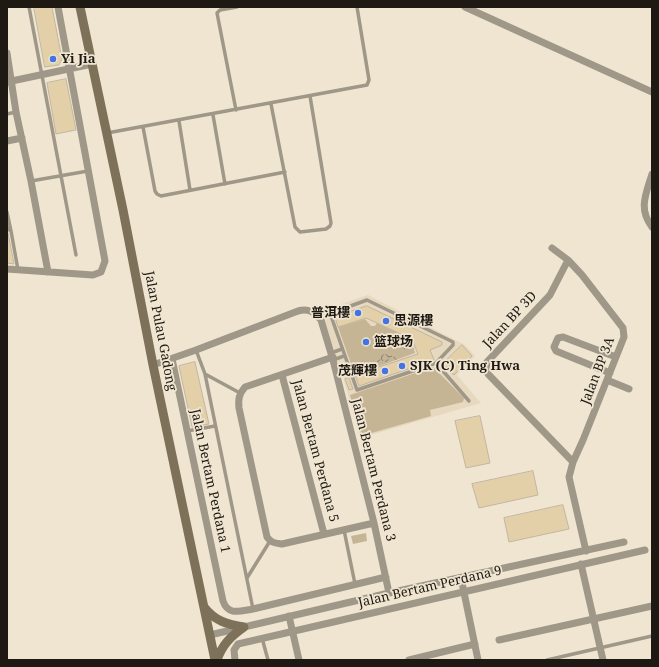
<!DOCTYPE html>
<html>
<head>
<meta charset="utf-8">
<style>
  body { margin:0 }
  #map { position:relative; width:659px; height:667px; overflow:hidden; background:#efe5d1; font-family:"Noto Serif",serif }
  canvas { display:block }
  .frame { position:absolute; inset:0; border:8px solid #1e1a13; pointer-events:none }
</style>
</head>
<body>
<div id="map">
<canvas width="659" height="667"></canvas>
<div class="frame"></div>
</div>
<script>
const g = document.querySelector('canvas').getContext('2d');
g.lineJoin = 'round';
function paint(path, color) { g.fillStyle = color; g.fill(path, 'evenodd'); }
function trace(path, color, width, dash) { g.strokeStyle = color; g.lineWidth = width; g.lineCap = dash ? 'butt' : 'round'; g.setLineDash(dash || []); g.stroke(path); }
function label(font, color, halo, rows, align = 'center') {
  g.font = font + ' "Noto Serif","Noto Sans SC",serif'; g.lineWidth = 3.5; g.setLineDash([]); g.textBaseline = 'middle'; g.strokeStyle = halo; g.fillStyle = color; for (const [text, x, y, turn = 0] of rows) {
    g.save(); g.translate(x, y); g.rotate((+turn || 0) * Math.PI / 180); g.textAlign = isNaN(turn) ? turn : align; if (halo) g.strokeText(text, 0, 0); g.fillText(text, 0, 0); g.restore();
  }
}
paint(new Path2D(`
  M368 295 465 345 475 356 457 375 481 403 360 438 343 377 321 311Z`), '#e7d9bf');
paint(new Path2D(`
  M365 319 371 326H375L377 323 411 339 415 353 355 375 338 327Z
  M433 367 464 398 463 402 430 410 431 416 361 436 350 395Z
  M366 533 367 541 353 544 351 536Z`), '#c5b595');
const building = new Path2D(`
  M34 7H52L62 59 59 65 45 67Z
  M66 79 76 130 56 134 47 83Z
  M7 232 8 233 14 264 7 263Z
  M367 306 442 342V345L430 350 434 360 359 386 355 375 418 354 412 339 366 318 338 327 335 317Z
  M462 345 472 356 454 375 443 364Z
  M195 362 209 424 192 427 179 366Z
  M349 378 353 389 349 390 345 379Z
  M480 416 490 463 466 468 455 421Z
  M533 471 538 495 479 508 472 484Z
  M563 505 569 529 509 542 504 518Z`);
paint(building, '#e3d0a9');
trace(building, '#c0b6a3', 1);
trace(new Path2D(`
  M404 349 414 345
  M381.5 358a3.5 3.5 0 1 1 7 0a3.5 3.5 0 1 1-7 0Z
  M388 357 393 356 397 361
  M377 368V362L381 359`), '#888174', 1, [4, 2]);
trace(new Path2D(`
  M29 7 76 255
  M271 104 295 227 300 232 326 229 330 226 331 223 310 96
  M236 110 217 13 220 10 237 7
  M7 114 16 112
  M213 115 225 184
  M179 121 190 190
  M143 127 155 191 157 194 161 196 285 172
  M107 133 367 85 369 80 357 7
  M31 181 88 171
  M7 212 11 231
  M7 228 11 231 18 270
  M367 300 453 342V345L436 363 357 390 331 316 334 312Z
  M196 350 205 374 253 609
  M331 353 342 349
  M333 360 344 356
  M436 363 469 401
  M205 374 240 393
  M187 431 215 426
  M344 530 355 584
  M247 578 270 541
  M262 638 268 660
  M547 660 652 636`), '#9f9787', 3.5);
trace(new Path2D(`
  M465 7 652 92
  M7 53 16 112 31 181 48 272
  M7 82 92 64
  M7 141 22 138
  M652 174C646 194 638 209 652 227
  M552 248 568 260 582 275 623 328 624 337 583 440 573 462 569 477 586 551
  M568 260 550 295 487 362 486 369 488 374 573 462
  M7 269 93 275 101 272 105 261 58 7
  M333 357 245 387C239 394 238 399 239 408L267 537C271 543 275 543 282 544L374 523
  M172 359 223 601C228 616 240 611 253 609L386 577
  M153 365 196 350 298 311C309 308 314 312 321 320L333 360 374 523 389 593
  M610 373 556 351 554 347 558 338 563 337 616 357
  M282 375 324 534
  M607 380 629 389
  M581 564 603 660
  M461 578 478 660
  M289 616 299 660
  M210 635 389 593 624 542
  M499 640 652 606
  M235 660 234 650 238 644 645 550
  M409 660 475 644`), '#9f9787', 7);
trace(new Path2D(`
  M80 7 123 210 153 365 215 660
  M204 607C214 620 227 625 244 627
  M217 660C222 645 231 636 244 627`), '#7d7159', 9);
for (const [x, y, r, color] of [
  [53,59,4,"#4374e5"],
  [358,313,4,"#4374e5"],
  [386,321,4,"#4374e5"],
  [366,342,4,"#4374e5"],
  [402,366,4,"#4374e5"],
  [385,371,4,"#4374e5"]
]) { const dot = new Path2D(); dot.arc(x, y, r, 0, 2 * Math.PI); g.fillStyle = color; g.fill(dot); trace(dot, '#efe5d1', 1.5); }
label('bold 13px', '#1e1a13', '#efe5d1', [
  ["Yi Jia",61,59],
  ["普洱樓",350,313,"right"],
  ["思源樓",394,321],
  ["篮球场",374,342],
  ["SJK (C) Ting Hwa",410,366],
  ["茂輝樓",377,371,"right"]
], 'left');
label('13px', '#1e1a13', '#efe5d1', [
  ["Jalan BP 3D",510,320,-47],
  ["Jalan Pulau Gadong",160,331,79],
  ["Jalan BP 3A",598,371,-69],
  ["Jalan Bertam Perdana 5",315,451,75],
  ["Jalan Bertam Perdana 3",373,470,76],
  ["Jalan Bertam Perdana 1",210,481,78],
  ["Jalan Bertam Perdana 9",430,587,-13]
]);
</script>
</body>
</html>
